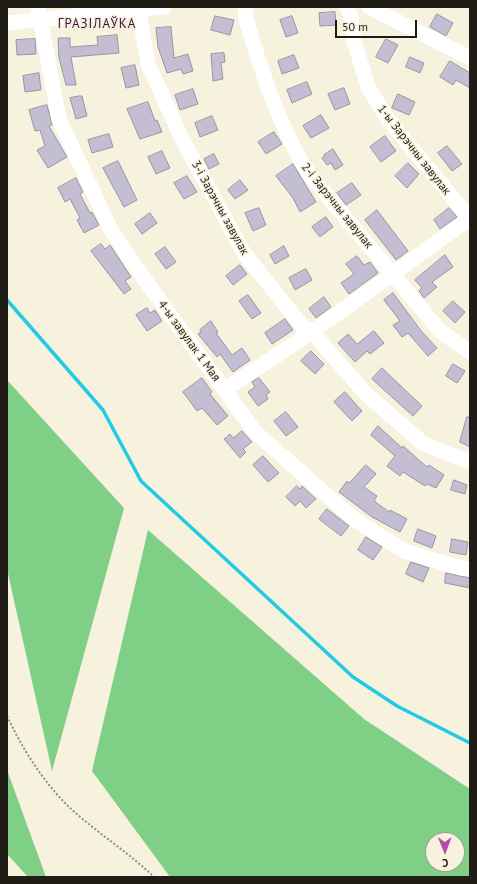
<!DOCTYPE html>
<html>
<head>
<meta charset="utf-8">
<style>
  body { margin:0 }
  #map { position:relative; width:477px; height:884px; overflow:hidden; background:#f6f2de; font-family:"PT Sans",sans-serif }
  canvas { display:block }
  .frame { position:absolute; inset:0; border:8px solid #1f1d16; pointer-events:none }
  .north { position:absolute; left:425px; top:832px; width:40px; height:40px; box-sizing:border-box; background:#f6f2de; border:1px solid #a09d8e; border-radius:50%; rotate:179deg; font-size:11px; font-weight:700; line-height:16px; text-align:center; color:#1f1d16 }
  .north::after { content:''; display:block; margin:auto; width:14px; height:18px; background:#b44db0; clip-path:polygon(50% 0,100% 100%,50% 72%,0 100%) }
  .scale { position:absolute; left:335px; top:20px; width:82px; height:18px; box-sizing:border-box; border:2px solid #1f1d16; border-top:0; padding-left:5px; font-size:12px; line-height:14px; white-space:nowrap; color:#1f1d16; -webkit-text-stroke:3px #f6f2de; paint-order:stroke }
</style>
</head>
<body>
<div id="map">
<canvas width="477" height="884"></canvas>
<div class="frame"></div>
<div class="north">С</div>
<div class="scale">50 m</div>
</div>
<script>
const g = document.querySelector('canvas').getContext('2d');
g.lineJoin = 'round';
function paint(path, color) { g.fillStyle = color; g.fill(path, 'evenodd'); }
function trace(path, color, width, dash) { g.strokeStyle = color; g.lineWidth = width; g.lineCap = dash ? 'butt' : 'round'; g.setLineDash(dash || []); g.stroke(path); }
function label(font, color, halo, rows, align = 'center') {
  g.font = font + ' "PT Sans",sans-serif'; g.lineWidth = 3; g.setLineDash([]); g.textBaseline = 'middle'; g.strokeStyle = halo; g.fillStyle = color; for (const [text, x, y, turn = 0] of rows) {
    g.save(); g.translate(x, y); g.rotate((+turn || 0) * Math.PI / 180); g.textAlign = isNaN(turn) ? turn : align; if (halo) g.strokeText(text, 0, 0); g.fillText(text, 0, 0); g.restore();
  }
}
paint(new Path2D(`
  M7 380 124 508 52 771 7 569Z
  M148 530 364 719 470 789V877H170L92 771ZM433 840H457V864H433Z
  M7 770 46 877H28L7 854Z`), '#80cf86');
trace(new Path2D(`
  M7 300 103 410 141 481 353 677 397 706 470 743`), '#22cbe3', 3.5);
const building = new Path2D(`
  M335 12 336 25 320 26 319 13Z
  M437 14 453 23 446 36 430 27Z
  M215 16 234 20 230 35 211 30Z
  M292 16 298 33 286 37 280 20Z
  M171 27 174 58 188 54 193 71 183 74 181 69 167 73 158 47 156 28Z
  M117 35 119 53 71 57 76 85H66L59 58 58 38H70V47L98 45 97 37Z
  M35 39 36 54 17 55 16 40Z
  M386 39 398 45 388 63 376 57Z
  M224 53 225 62 221 63 223 79 213 81 211 54Z
  M294 55 299 68 282 74 278 61Z
  M410 57 424 63 420 73 406 67Z
  M450 61 470 73V88L456 80 453 85 440 77Z
  M135 65 139 85 126 88 121 68Z
  M39 73 41 90 25 92 23 76Z
  M307 82 312 94 292 103 287 90Z
  M344 88 350 104 335 110 328 94Z
  M193 89 198 104 180 110 175 95Z
  M398 94 415 102 409 115 392 108Z
  M79 96H82L87 116 76 119 70 98Z
  M148 102 155 121 157 120 162 132 140 139 127 109Z
  M47 105 52 125 49 126 67 157 48 168 37 150 45 146 40 130 35 131 29 110Z
  M321 115 329 128 311 138 303 126Z
  M212 116 218 130 200 137 195 123Z
  M274 132 282 144 266 154 258 142Z
  M109 134 113 147 92 153 88 140Z
  M385 136 396 151 381 162 370 147Z
  M447 146 462 164 452 171 438 153Z
  M333 149 343 165 335 170 331 163 327 165 322 158 325 156 324 155Z
  M162 151 170 168 156 174 148 157Z
  M214 154 219 164 209 169 204 159Z
  M118 161 137 200 124 207 103 168Z
  M408 163 419 174 407 188 395 176Z
  M293 164 316 202 300 212 293 198 276 176Z
  M187 176 197 192 184 199 174 183Z
  M76 178 83 192 80 194 90 213 92 212 99 225 84 233 77 220 80 218 70 199 65 202 58 188Z
  M240 180 248 190 235 199 228 190Z
  M352 183 361 195 346 205 337 193Z
  M259 208 266 225 253 231 245 213Z
  M449 208 457 217 440 229 434 220Z
  M377 210 408 251 396 260 365 220Z
  M150 213 157 223 142 234 135 224Z
  M326 217 333 227 320 237 312 227Z
  M101 244 105 249 110 245 131 277 125 281 131 289 124 294 91 251Z
  M284 246 289 256 275 264 270 255Z
  M165 247 176 262 166 269 155 254Z
  M445 255 453 267 432 282 437 287 424 298 419 291 422 288 415 280Z
  M357 256 364 265 370 262 378 273 349 294 341 283 354 274 346 264Z
  M240 265 247 274 233 285 226 276Z
  M306 269 312 280 295 290 289 278Z
  M393 293 422 332 437 348 428 356 408 333 402 337 393 325 400 321 384 300Z
  M248 295 261 313 252 319 239 301Z
  M324 297 331 307 316 318 309 309Z
  M453 301 465 312 455 323 443 311Z
  M147 308 150 313 155 310 162 321 147 331 136 315Z
  M285 319 293 330 272 344 265 333Z
  M211 321 218 332 216 333 232 355 242 348 250 360 233 372 220 354 217 357 198 334 201 332 200 330Z
  M374 331 384 343 370 354 367 351 355 362 338 343 348 334 357 344Z
  M311 351 324 364 315 374 301 361Z
  M453 364 465 371 457 383 446 376Z
  M382 368 422 406 413 416 372 379Z
  M202 378 212 392 210 394 228 416 217 425 202 408 197 411 183 392Z
  M259 378 270 392 266 395 268 399 258 406 248 392 255 387 252 382Z
  M345 392 362 411 352 421 334 402Z
  M286 412 298 427 286 436 274 421Z
  M467 417H470V447L460 442Z
  M378 426 402 448 403 446 427 467 429 465 444 475 436 488 427 484 425 486 403 472 400 476 387 466 395 456 371 435Z
  M242 431 252 442 243 449 246 452 240 458 224 439 230 434 233 438Z
  M263 456 279 473 268 482 253 465Z
  M366 465 376 474 364 487 377 496 374 501 389 512 390 510 407 519 400 532 372 517 339 492 347 481 349 483Z
  M454 480 467 485 465 494 451 490Z
  M297 486 300 489 302 486 316 499 306 508 300 501 295 506 286 497Z
  M327 509 349 526 341 536 319 519Z
  M418 529 436 536 432 548 414 541Z
  M366 537 382 547 373 560 358 550Z
  M452 539 468 542 466 555 450 552Z
  M411 562 429 568 423 582 406 574Z
  M446 573 470 578V588L445 583Z`);
paint(building, '#c3bed1');
trace(building, '#9994a6', 1);
trace(new Path2D(`
  M7 716C22 748 42 780 67 805 94 831 127 851 154 877`), '#918e80', 2, [2, 2]);
trace(new Path2D(`
  M38 7 59 119 111 230 140 273 255 432 354 519 404 551 461 568 470 569
  M138 7 148 64 183 141 244 253 302 326 312 332 366 394 424 444 470 462
  M245 7 246 19C262 73 279 126 309 174L440 331 470 352
  M347 7 351 17 354 41 368 87 387 118 470 219
  M369 7 470 58
  M7 23 164 7
  M224 390 312 332 469 219`), '#fff', 15);
label('12px', '#1f1d16', '#f6f2de', [
  ["1-ы Зарэчны завулак",414,150,52],
  ["2-і Зарэчны завулак",337,206,51],
  ["3-і Зарэчны завулак",220,208,61],
  ["4-ы завулак 1 Мая",189,341,54]
]);
g.letterSpacing = '1px';
label('13px', '#421040', '#f6f2de', [
  ["ГРАЗІЛАЎКА",97,24]
]);
g.letterSpacing = '0px';
</script>
</body>
</html>
